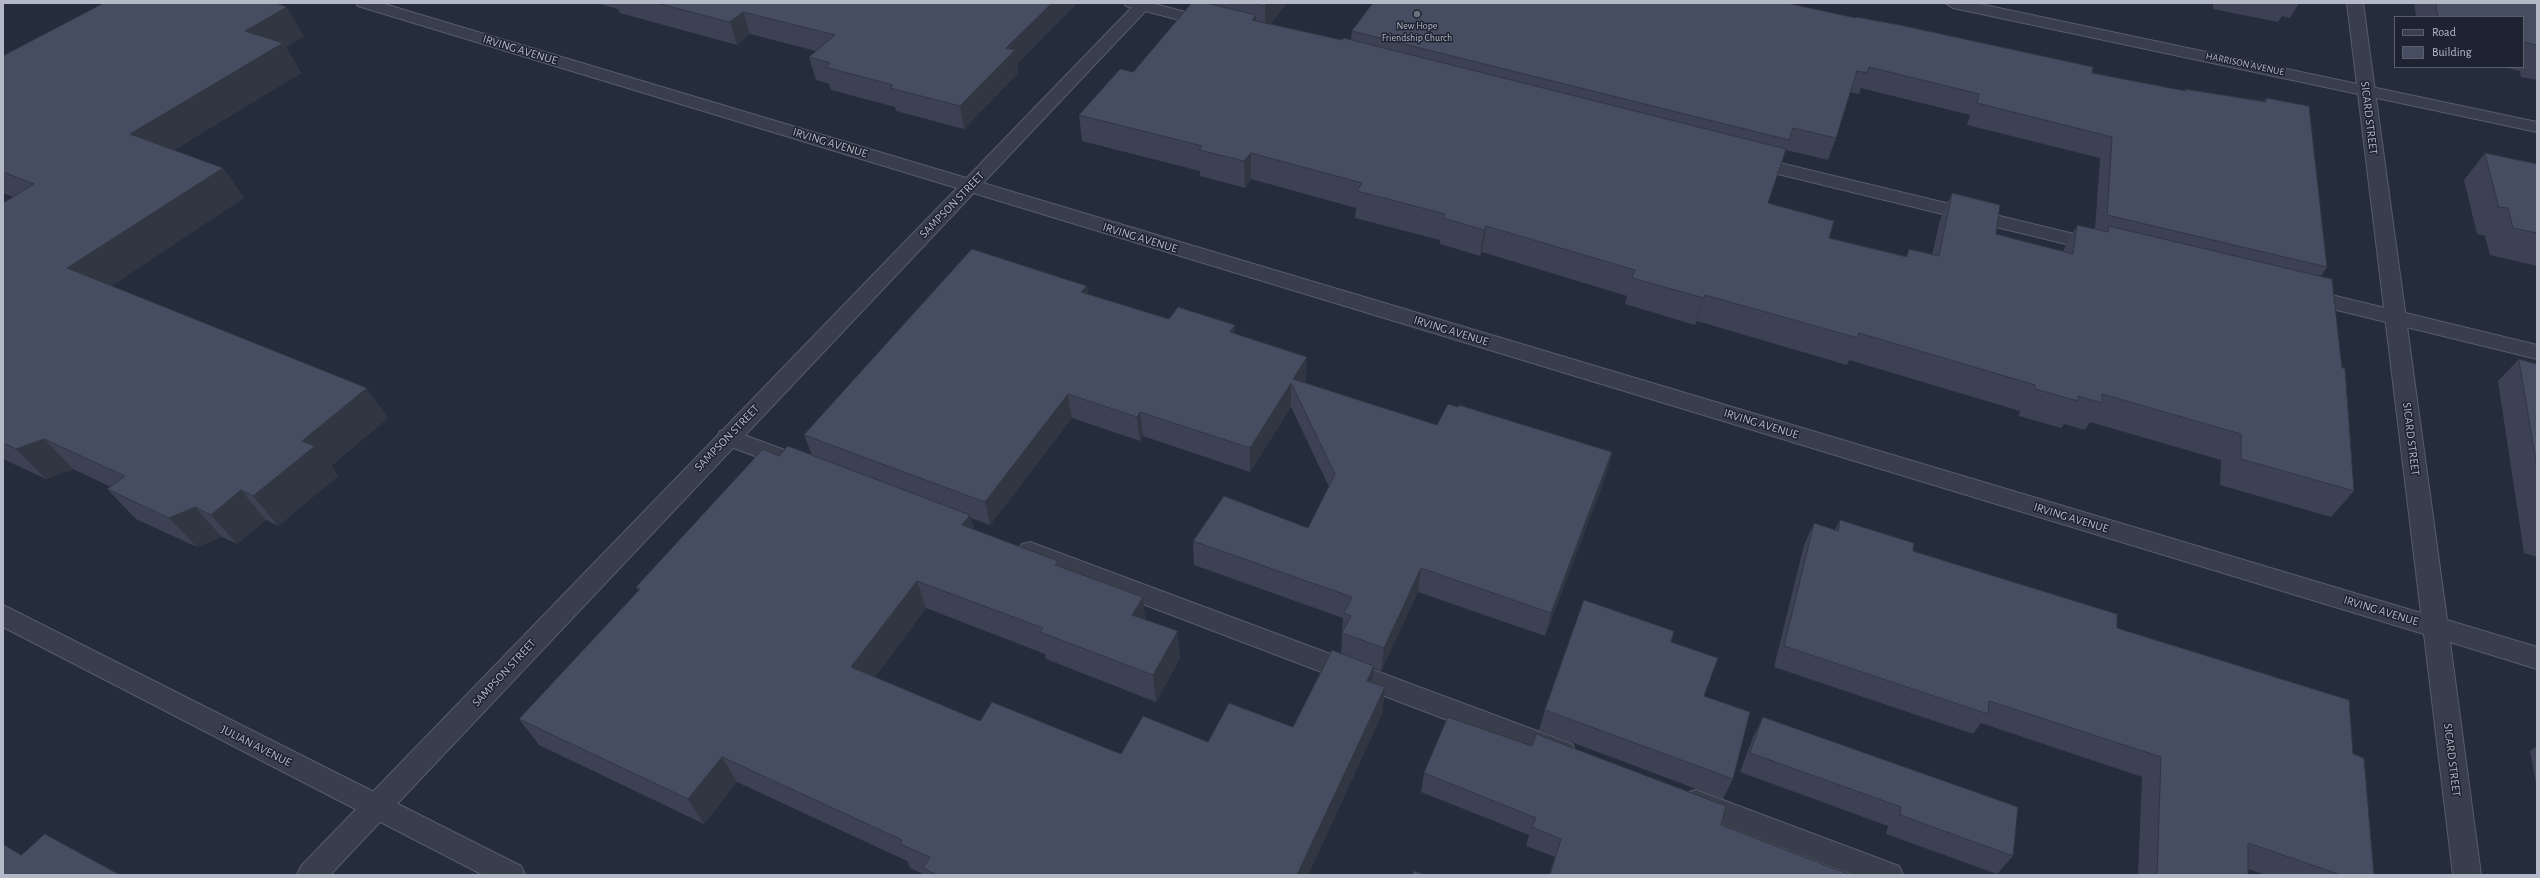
<!DOCTYPE html>
<html>
<head>
<meta charset="utf-8">
<style>
  body { margin:0 }
  #map { position:relative; width:2540px; height:878px; overflow:hidden; background:#252c3c; font-family:"Alegreya Sans",sans-serif }
  canvas { display:block }
  .frame { position:absolute; inset:0; border:4px solid #b4b9c7; pointer-events:none }
  .legend { position:absolute; left:2394px; top:16px; width:130px; height:52px; box-sizing:border-box; background:#1e2331; border:1px solid #5a5f6d; margin:0; padding:5px 7px; list-style:none; font-size:12px; color:#b4b9c7 }
  .legend li { display:flex; align-items:center; gap:8px; height:20px }
  .legend b { width:20px; border:1px solid #5a5f6d }
</style>
</head>
<body>
<div id="map">
<canvas width="2540" height="878"></canvas>
<div class="frame"></div>
<ul class="legend">
<li><b style="height:5px;background:#393e4c"></b>Road</li>
<li><b style="height:11px;background:#464d60"></b>Building</li>
</ul>
</div>
<script>
const g = document.querySelector('canvas').getContext('2d');
g.lineJoin = 'round';
function trace(path, color, width, dash) { g.strokeStyle = color; g.lineWidth = width; g.lineCap = dash ? 'butt' : 'round'; g.setLineDash(dash || []); g.stroke(path); }
function paint(path, color) { g.fillStyle = color; g.fill(path, 'evenodd'); }
function label(font, color, halo, rows, align = 'center') {
  g.font = font + ' "Alegreya Sans",sans-serif'; g.lineWidth = 3; g.setLineDash([]); g.textBaseline = 'middle'; g.strokeStyle = halo; g.fillStyle = color; for (const [text, x, y, turn = 0] of rows) {
    g.save(); g.translate(x, y); g.rotate((+turn || 0) * Math.PI / 180); g.textAlign = isNaN(turn) ? turn : align; if (halo) g.strokeText(text, 0, 0); g.fillText(text, 0, 0); g.restore();
  }
}
const service = new Path2D(`
  M1124 3H1151L1216 20 1218 23 1210 28 1126 6Z
  M1751 156 2099 240 2106 242 2109 246 2106 250 2099 252 1745 166 1742 162 1745 158Z
  M2307 289 2537 345V359L2300 301 2297 296 2300 291Z
  M728 429 798 455 801 461 798 467 790 469 720 443 717 437 720 431Z
  M1030 542 1572 744 1576 752 1572 760 1563 764 1022 558 1018 551 1022 544Z
  M1696 790 1899 866 1903 875H1854L1686 811 1682 802 1686 793Z`);
const minor = new Path2D(`
  M356 3H381L2421 613 2347 3H2363L2447 620 2537 647V669L2450 642 2481 875H2453L2424 634 358 6Z
  M3 605 521 866 525 875H483L3 627Z`);
const tertiary = new Path2D(`
  M1136 3H1153L330 875H297L301 866Z
  M1945 3H1975L2537 122V132L1953 8Z`);
trace(service, '#575c6a', 2);
trace(minor, '#575c6a', 2);
trace(tertiary, '#575c6a', 2);
paint(service, '#393e4c');
paint(minor, '#393e4c');
paint(tertiary, '#393e4c');
paint(new Path2D(`
  M596 3H1077L1017 64 1018 73 964 129 896 111 895 107 831 90 829 84 816 80 809 57 816 51 750 34 737 45 620 13 618 9Z
  M1192 3H1287L1270 24 1342 40H1351L1352 31 2092 73 2184 91 2185 89 2264 101 2266 98 2327 267 2321 276 2354 491 2331 517 2220 485 2221 460 2090 422 2085 430 2064 424 2061 428 2019 416 2020 411 1849 360 1847 365 1697 321 1695 325 1625 304 1627 296 1482 252 1480 256 1440 244V240L1355 218 1356 208 1251 179 1245 188 1200 176V171L1082 141 1079 115 1133 72ZM1861 88 1970 115 1967 125 2100 158 2095 229 2077 225 2063 251 1996 234 1952 193 1940 220 1932 255 1909 249 1906 256 1829 238 1768 203 1786 150 1828 160 1836 138 1850 92 1859 94Z
  M2213 3H2299L2290 18 2282 16 2278 22 2213 9Z
  M2414 3H2537V80L2521 77 2520 71 2502 67H2523V17H2416Z
  M304 36 286 47 301 73 174 150 223 168 244 198 111 286 388 418 331 466 338 476 278 526 266 520 237 544 222 537 197 547 136 519 107 489 111 487 73 469 46 479 3 459V203L13 197 3 193V56Z
  M2485 153 2537 164V266L2490 255 2485 236 2477 234 2464 180Z
  M1087 286 1088 295 1169 319 1235 334 1306 381 1305 383 1437 425 1458 407 1612 452 1606 476 1545 636 1418 592 1381 671 1374 668 1372 683 1385 687 1382 714 1308 875H925L910 868 907 861 737 782 704 824 539 745 519 719 638 591 636 587 779 456 812 455 804 435ZM1291 407 1329 487 1308 528 1193 541 1194 565 1343 618 1341 654 1293 727 1208 742 1121 754 980 721 875 677 926 608 1045 654 1046 659 1156 702 1180 658 1146 620 1059 566 974 529 971 518 990 525 1072 418 1140 441 1143 436 1250 472Z
  M2519 359 2537 364V557L2524 553 2498 381Z
  M1840 520 1913 551 2117 628 2353 754 2374 875H2265L2248 869V875H2138L2142 777 1981 723 1973 734 1774 667 1804 545 1814 523 1835 530Z
  M1671 642 1704 696 1733 779 1723 799 1539 730 1545 710Z
  M1763 717 2013 856 1997 874 1886 834 1888 826 1740 772 1753 737Z
  M2537 746V789L2530 751Z
  M1424 773 1721 825 1851 875H1549L1555 857 1526 846 1529 835 1421 792Z`), '#3c4253');
paint(new Path2D(`
  M1052 3H1077L1017 64 1018 73 964 129 960 106 1006 48Z
  M1267 3H1287L1265 31V6Z
  M287 7 304 36 286 47 301 73 151 164 130 134 245 31Z
  M743 12 750 34 737 45 730 22Z
  M1256 15V41L1252 20Z
  M1251 153V179L1245 188 1244 161Z
  M223 168 244 198 92 299 67 268Z
  M1486 226 1482 252 1480 256 1484 230Z
  M1087 286 1090 310 1081 292Z
  M1705 295 1697 321 1695 325Z
  M1235 325 1236 349 1230 332Z
  M1307 357 1306 381 1297 396 1293 379Z
  M1291 383V407L1250 472V448Z
  M367 388 388 418 331 466 338 476 278 526 253 496 302 441Z
  M1068 394 1072 418 990 525 985 502Z
  M1140 412 1143 436 1140 441 1137 417Z
  M44 439 73 469 46 479 16 449Z
  M1612 452 1606 476 1545 636 1551 613Z
  M241 490 266 520 237 544 211 515Z
  M195 507 222 537 197 547 169 518Z
  M970 515 977 543 962 525Z
  M1421 568 1418 592 1381 671 1384 648Z
  M917 581 926 608 862 694 851 667Z
  M1143 597 1146 624 1132 615Z
  M1178 631 1180 658 1156 702 1153 675Z
  M1374 666 1371 693 1367 681Z
  M1385 687 1382 714 1308 875H1297Z
  M722 757 737 782 704 824 688 799Z`), '#313643');
const building = new Path2D(`
  M104 3H275L287 7 245 31 283 43 130 134 223 168 67 268 367 388 302 441 315 446 253 496 241 490 211 515 195 507 169 518 107 489 125 476 44 439 16 449 3 443V203L34 184 3 172V56Z
  M657 3H1052L1006 48 1015 50 960 106 890 88 893 85 825 67 830 63 809 57 835 35 743 12 730 22Z
  M1192 3H1206L1256 15 1252 20 1342 40 1344 38 1786 149 1768 203 1834 221 1829 238 1907 257 1909 249 1939 256 1952 193 2000 205 1996 234 2073 254 2077 225 2108 232 2109 226 2332 279 2342 368H2345L2354 491 2241 459V434L2102 394V403L2078 396V401L2035 389V385L1859 333 1858 338 1705 295 1704 298 1632 278 1635 270 1486 226 1484 230 1443 218 1445 214 1357 191 1362 183 1251 153 1244 161 1199 150 1202 146 1079 115 1120 69 1133 72Z
  M1254 3H1267L1265 6Z
  M1373 3H1787L1856 18 1857 17 1900 25 2093 67 2092 73 2186 91 2185 89 2266 102V98L2309 106 2327 267 2107 215 2112 137 1977 103 1979 94 1869 67 1867 73 1857 71 1836 138 1793 128 1789 140 1352 31Z
  M2436 3H2537V45L2523 42V17H2438Z
  M2485 153 2537 164V233L2513 228 2508 208 2499 207Z
  M972 249 1087 286 1081 292 1169 319 1178 307 1235 325 1230 332 1307 357 1293 379 1437 425 1448 404 1458 407 1459 405 1612 452 1551 613 1421 568 1384 648 1342 633 1351 616 1344 613 1352 597 1193 541 1224 496 1308 528 1335 474 1291 383 1250 448 1140 412 1137 417 1068 394 985 502 804 435Z
  M2519 359 2537 364V467Z
  M788 446 970 515 962 525 1058 561 1055 565 1143 597 1132 615 1178 631 1153 675 1040 632 1043 628 917 581 851 667 980 721 992 702 1121 754 1143 716 1208 742 1229 703 1293 727 1332 650 1374 666 1367 681 1385 687 1297 875H937L923 868 930 857 900 844 902 840 722 757 688 799 519 719 640 589 636 587 763 449 779 456Z
  M1840 520 1914 543 1913 551 2117 614V628L2349 700 2353 754 2364 758 2374 875H2341L2248 843V875H2157L2161 757 1989 701 1988 714 1784 646 1814 523 1838 531Z
  M1584 600 1674 631 1671 642 1718 658 1704 696 1750 712 1733 779 1545 710Z
  M1448 717 1532 746 1536 734 1726 806 1721 825 1851 875H1550L1561 839 1532 827 1536 818 1424 773Z
  M1763 717 2018 807 2013 856 1900 815 1901 807 1750 753Z
  M45 834 120 875H3V844L21 855Z
  M1414 871 1425 875H1413Z`);
paint(building, '#464d60');
trace(building, '#313643', 1);
for (const [x, y, r, color] of [
  [1417,14,4,"#6b7280"]
]) { const dot = new Path2D(); dot.arc(x, y, r, 0, 2 * Math.PI); g.fillStyle = color; g.fill(dot); trace(dot, '#1e2331', 1.5); }
label('10px', '#b4b9c7', '#1e2331', [
  ["New Hope",1417,26],
  ["Friendship Church",1417,38]
]);
label('10px', '#b4b9c7', '#1e2331', [
  ["HARRISON AVENUE",2245,64,12]
]);
label('12px', '#b4b9c7', '#1e2331', [
  ["IRVING AVENUE",520,50,17],
  ["SICARD STREET",2369,118,83],
  ["IRVING AVENUE",830,143,17],
  ["SAMPSON STREET",952,205,-46],
  ["IRVING AVENUE",1140,238,17],
  ["IRVING AVENUE",1451,331,17],
  ["IRVING AVENUE",1761,424,17],
  ["SAMPSON STREET",727,438,-46],
  ["SICARD STREET",2411,439,83],
  ["IRVING AVENUE",2071,518,17],
  ["IRVING AVENUE",2381,611,17],
  ["SAMPSON STREET",504,673,-47],
  ["JULIAN AVENUE",256,746,27],
  ["SICARD STREET",2452,760,83]
]);
</script>
</body>
</html>
